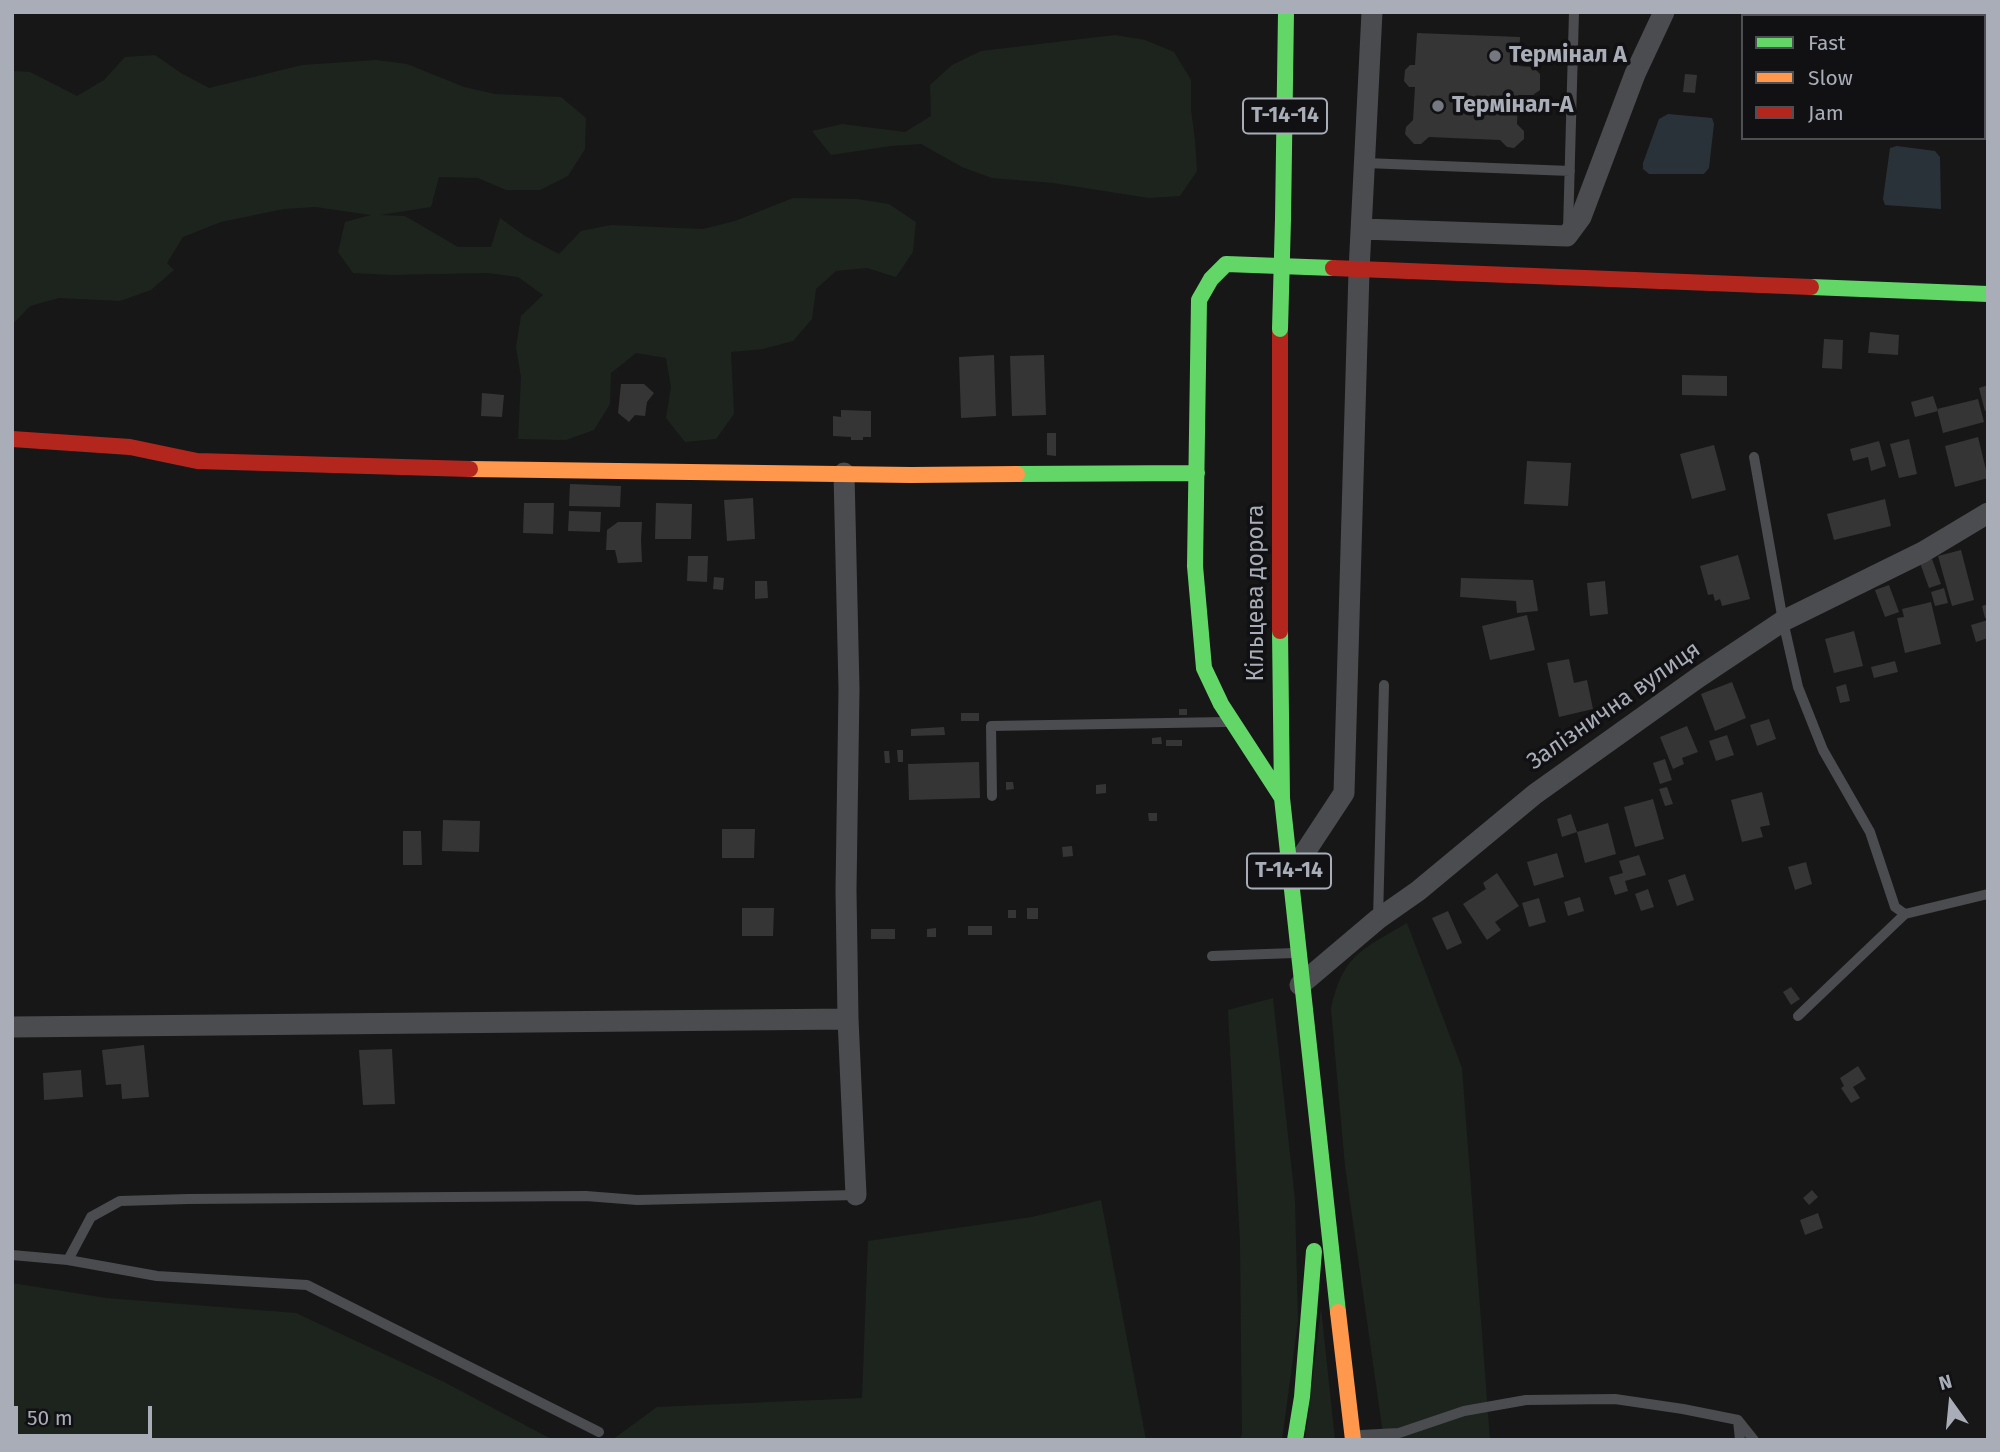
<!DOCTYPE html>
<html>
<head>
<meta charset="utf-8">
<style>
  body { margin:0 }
  #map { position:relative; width:2000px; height:1452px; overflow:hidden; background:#171717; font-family:"Fira Sans",sans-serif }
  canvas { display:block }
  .frame { position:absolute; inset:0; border:14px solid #a8adb8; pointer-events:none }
  .legend { position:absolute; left:1741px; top:14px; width:245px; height:126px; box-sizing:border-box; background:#111113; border:2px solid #4d4f55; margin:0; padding:9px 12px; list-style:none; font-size:21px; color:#a8adb8 }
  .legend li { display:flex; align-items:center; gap:14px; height:35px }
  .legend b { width:35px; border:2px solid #4d4f55 }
  .north { position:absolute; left:1916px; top:1368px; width:70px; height:70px; -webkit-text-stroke:5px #111113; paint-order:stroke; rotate:345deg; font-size:19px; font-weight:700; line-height:28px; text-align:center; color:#a8adb8 }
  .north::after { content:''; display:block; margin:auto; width:24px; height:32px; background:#a8adb8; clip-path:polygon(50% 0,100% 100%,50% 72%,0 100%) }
  .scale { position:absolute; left:14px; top:1406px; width:138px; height:32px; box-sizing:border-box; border:4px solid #a8adb8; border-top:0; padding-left:9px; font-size:21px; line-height:24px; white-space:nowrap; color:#a8adb8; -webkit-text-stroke:5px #111113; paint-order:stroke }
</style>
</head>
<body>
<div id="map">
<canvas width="2000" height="1452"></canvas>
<div class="frame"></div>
<ul class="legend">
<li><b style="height:9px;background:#63d668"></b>Fast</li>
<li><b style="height:9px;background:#ff974d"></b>Slow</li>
<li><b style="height:9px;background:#b3261e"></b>Jam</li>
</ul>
<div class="north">N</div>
<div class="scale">50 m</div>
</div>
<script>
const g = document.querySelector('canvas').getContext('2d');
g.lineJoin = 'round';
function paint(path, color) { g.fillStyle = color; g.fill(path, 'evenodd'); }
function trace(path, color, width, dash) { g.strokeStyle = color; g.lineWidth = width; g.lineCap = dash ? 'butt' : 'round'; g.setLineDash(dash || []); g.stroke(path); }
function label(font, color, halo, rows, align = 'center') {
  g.font = font + ' "Fira Sans",sans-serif'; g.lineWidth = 7; g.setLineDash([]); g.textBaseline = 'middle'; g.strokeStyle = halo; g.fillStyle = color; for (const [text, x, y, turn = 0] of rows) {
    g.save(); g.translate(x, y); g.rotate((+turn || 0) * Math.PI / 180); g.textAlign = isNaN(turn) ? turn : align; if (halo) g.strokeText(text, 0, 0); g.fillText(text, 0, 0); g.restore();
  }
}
paint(new Path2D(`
  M1115 35 1145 40 1174 52 1191 80V110L1195 140 1197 171 1180 196 1149 198 1053 183 992 178 962 167 921 144 891 146 831 155 812 131 842 124 905 132 931 116 930 85 952 65 981 51Z
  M155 55 181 73 209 88 302 65 376 60 407 64 464 87 495 94 561 97 586 118 585 149 568 176 540 190H506L478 178 439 177 431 207 380 215 405 216 458 247H491L500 218 525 236 559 254 581 231 611 225 703 229 735 221 793 198 857 199 889 204 916 222 913 252 896 277 867 268 836 271 816 289 812 319 793 341 763 349 731 352 734 414 716 439 685 442 666 418 671 387 666 358 636 353 611 373 610 404 594 430 566 440 518 439 521 377 516 347 521 316 543 295 518 277 488 273 392 275 353 273 338 252 345 222 371 215 315 207 284 209 221 222 183 237 167 263 174 270 151 290 120 301 59 298 30 306 12 325V71L30 72 77 96 104 80 125 57Z
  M1407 923 1462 1068 1490 1440H1384L1382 1427 1345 1166 1331 1009C1343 954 1362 950 1407 923Z
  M1273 998 1295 1200 1298 1321 1282 1440H1240L1242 1434 1240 1242 1228 1010Z
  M1101 1200 1146 1440H612L657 1407 862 1398 868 1241 1032 1217Z
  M12 1283 106 1298 296 1313 444 1382 553 1440H12Z
  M1321 1308 1335 1440H1305Z`), '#1d241e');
paint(new Path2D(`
  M1668 114 1712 118 1714 124 1709 168 1704 174H1649L1643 169V163L1659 119Z
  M1897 146 1935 151 1940 157 1941 209 1885 205 1883 199 1890 148Z`), '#2a3239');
paint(new Path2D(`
  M1898 12H1941V16H1898Z
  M1971 12H1988V22H1984V16H1971Z
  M1417 33 1520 37 1519 66 1533 67 1540 74V90L1533 95H1518L1517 124 1524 131V139L1514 148 1507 147 1500 140 1429 137 1421 144H1414L1405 134 1406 127 1413 120 1415 87H1409L1404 81 1405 70 1410 65H1415Z
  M1685 74 1697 75 1695 93 1683 92Z
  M1870 332 1899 335 1898 355 1868 353Z
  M1824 339 1843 340 1842 369 1822 368Z
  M994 355 996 416 961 418 959 357Z
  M1044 355 1046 415 1012 416 1010 356Z
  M1682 375 1727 376V396L1682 395Z
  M621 384H644L654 393 647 402 645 416 635 415 629 422 618 413Z
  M1988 385V410L1985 411 1979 388Z
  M482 393 504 395 502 417 481 416Z
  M1933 396 1938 411 1915 417 1911 402Z
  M1978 399 1984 422 1943 433 1937 409Z
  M841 410 871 411V437H863V440H851V437L833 436V416L841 417Z
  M1047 433H1056V456L1047 455Z
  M1978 437 1988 478 1955 487 1945 446Z
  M1909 439 1917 474 1899 478 1890 444Z
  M1879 441 1886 466 1871 471 1868 457 1853 461 1850 449Z
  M1714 445 1726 490 1692 499 1680 454Z
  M1527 461 1571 463 1568 506 1524 504Z
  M570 484 621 486 620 507 569 506Z
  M753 498 755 539 727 541 724 500Z
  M1885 499 1891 526 1834 540 1827 514Z
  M524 503H554L553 534 523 533Z
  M656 503 692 504 691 539H655Z
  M569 511 601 512 600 532 568 531Z
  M618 522H642L641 540 642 562 618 563 615 550H606L607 530Z
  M1961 550 1974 600 1952 606 1938 556Z
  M1738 555 1750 599 1722 606 1720 599 1715 601 1713 594 1708 595 1700 566Z
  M688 556H708L707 582 687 581Z
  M1932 559 1941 584 1929 588 1920 563Z
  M714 577 724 578 723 590 713 589Z
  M1461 578 1533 580 1538 611 1517 613 1516 601 1460 597Z
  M755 581H767L768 598 755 599Z
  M1605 581 1608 614 1590 616 1587 583Z
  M1889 585 1899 612 1885 617 1875 590Z
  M1944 588 1948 603 1935 606 1931 592Z
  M1931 602 1941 644 1905 653 1897 618 1904 617 1902 609Z
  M1988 604V617L1985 618 1982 606Z
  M1527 615 1535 650 1490 660 1482 626Z
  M1988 620V638L1976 642 1971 625Z
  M1854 631 1863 666 1834 673 1825 639Z
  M1569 659 1574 683 1587 680 1593 709 1559 717 1547 663Z
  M1895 661 1898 672 1874 678 1871 667Z
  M1732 682 1746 718 1715 731 1701 694Z
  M1846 684 1850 701 1840 703 1836 687Z
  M1179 709H1187V715H1179Z
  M961 713H979V721H961Z
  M1769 719 1776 739 1757 746 1750 725Z
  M1687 726 1698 752 1682 758 1684 764 1673 769 1660 737Z
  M944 727 945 735 911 736V729Z
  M1727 735 1734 755 1716 761 1709 741Z
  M1161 737 1162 744H1152V738Z
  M1166 740H1182V746H1166Z
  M897 750H903V762H898Z
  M884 751H889L890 763H885Z
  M1665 759 1672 780 1660 784 1653 763Z
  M979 762 980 798 909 800 908 764Z
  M1006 782H1013L1014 789 1006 790Z
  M1106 784V793L1096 794V785Z
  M1667 787 1673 804 1665 806 1659 789Z
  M1762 792 1770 825 1760 827 1763 837 1742 842 1731 800Z
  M1653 799 1664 839 1635 847 1624 807Z
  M1148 813H1157V821H1149Z
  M1571 814 1577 832 1562 837 1557 819Z
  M443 820 480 821 479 852 442 851Z
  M1608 823 1616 854 1585 863 1577 832Z
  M722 829H755L754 858H722Z
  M403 831H421L422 865H403Z
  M1072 846 1073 856 1063 857 1062 847Z
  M1557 853 1564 877 1534 886 1527 862Z
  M1639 855 1646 875 1625 881 1628 891 1615 895 1609 877 1623 873 1619 861Z
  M1806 862 1812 884 1795 890 1788 867Z
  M1497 873 1519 906 1495 922 1501 930 1487 940 1463 904 1486 889 1483 883Z
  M1685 874 1694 900 1677 906 1668 880Z
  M1648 889 1654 907 1641 911 1635 894Z
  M1580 897 1584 911 1568 916 1564 902Z
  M1539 898 1546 922 1529 927 1522 903Z
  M742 908H774L773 936H742Z
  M1027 908H1038V919H1027Z
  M1008 910H1016V918H1008Z
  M1448 911 1462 943 1447 950 1432 918Z
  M968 926H992V935H968Z
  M936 928V937H927V929Z
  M871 929H895V939H871Z
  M1791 987 1800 999 1791 1005 1783 992Z
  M144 1045 149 1097 122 1099 121 1084 106 1085 102 1050Z
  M392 1049 395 1104 363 1105 359 1050Z
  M1858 1066 1866 1079 1853 1087 1860 1098 1851 1103 1841 1088 1844 1086 1840 1078Z
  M81 1070 83 1097 44 1100 43 1073Z
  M1812 1190 1818 1197 1809 1205 1803 1198Z
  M1818 1213 1823 1228 1805 1235 1800 1220Z`), '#353536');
trace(new Path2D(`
  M1365 163 1570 171
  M1568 230 1574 12
  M1754 457 1783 621 1798 687 1823 750 1870 832 1895 907 1905 914 1988 894
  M992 796 991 726 1226 722
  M1378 919 1384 685
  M1212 956 1294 953
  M1798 1016 1905 914
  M12 1255 68 1260 157 1276 307 1285 599 1432
  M68 1260 91 1217 120 1201 188 1199 586 1196 637 1200 856 1195
  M1738 1420 1740 1440
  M1361 1435 1399 1433 1464 1411 1526 1400 1615 1399 1683 1409 1738 1420 1754 1440`), '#4b4c50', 10);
trace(new Path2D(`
  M1362 229 1567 236 1581 217 1635 74 1664 12
  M844 473 849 689 846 890 848 1019 856 1195
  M1292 872 1344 793 1359 271 1372 12
  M1300 985 1378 919 1418 891 1535 794 1699 677 1783 621 1923 552 1988 513
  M12 1027 848 1019`), '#4b4c50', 21);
trace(new Path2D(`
  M1283 219 1286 12
  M1811 287 1988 294
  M1017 474 1197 473
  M1280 631 1282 798 1338 1312
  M1282 798 1221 704 1204 668 1195 566 1199 300 1211 279 1226 264 1333 268
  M1295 1440 1302 1397 1314 1251`), '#63d668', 16);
trace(new Path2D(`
  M470 469 911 475 1017 474
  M1338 1312 1353 1440`), '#ff974d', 16);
trace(new Path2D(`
  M1333 268 1811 287
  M12 439 130 447 197 461 470 469
  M1280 631V329`), '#b3261e', 16);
trace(new Path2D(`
  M1280 329 1283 219`), '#63d668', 16);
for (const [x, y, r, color] of [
  [1495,56,7,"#757880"],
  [1438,106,7,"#757880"]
]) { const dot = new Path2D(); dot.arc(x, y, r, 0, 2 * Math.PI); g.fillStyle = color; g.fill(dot); trace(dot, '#111113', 2.5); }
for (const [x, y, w] of [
  [1285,116,84],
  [1289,871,84]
]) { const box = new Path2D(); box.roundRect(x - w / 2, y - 17.5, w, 35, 5); g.fillStyle = '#111113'; g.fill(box); trace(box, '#a8adb8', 2); }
label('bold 21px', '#a8adb8', null, [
  ["Т-14-14",1285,116],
  ["Т-14-14",1289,871]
]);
label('bold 23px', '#a8adb8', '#111113', [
  ["Термінал А",1509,56],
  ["Термінал-А",1452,106]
], 'left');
label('23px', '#a8adb8', '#111113', [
  ["Кільцева дорога",1257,593,-90],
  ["Залізнична вулиця",1614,706,-35]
]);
</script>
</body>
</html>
